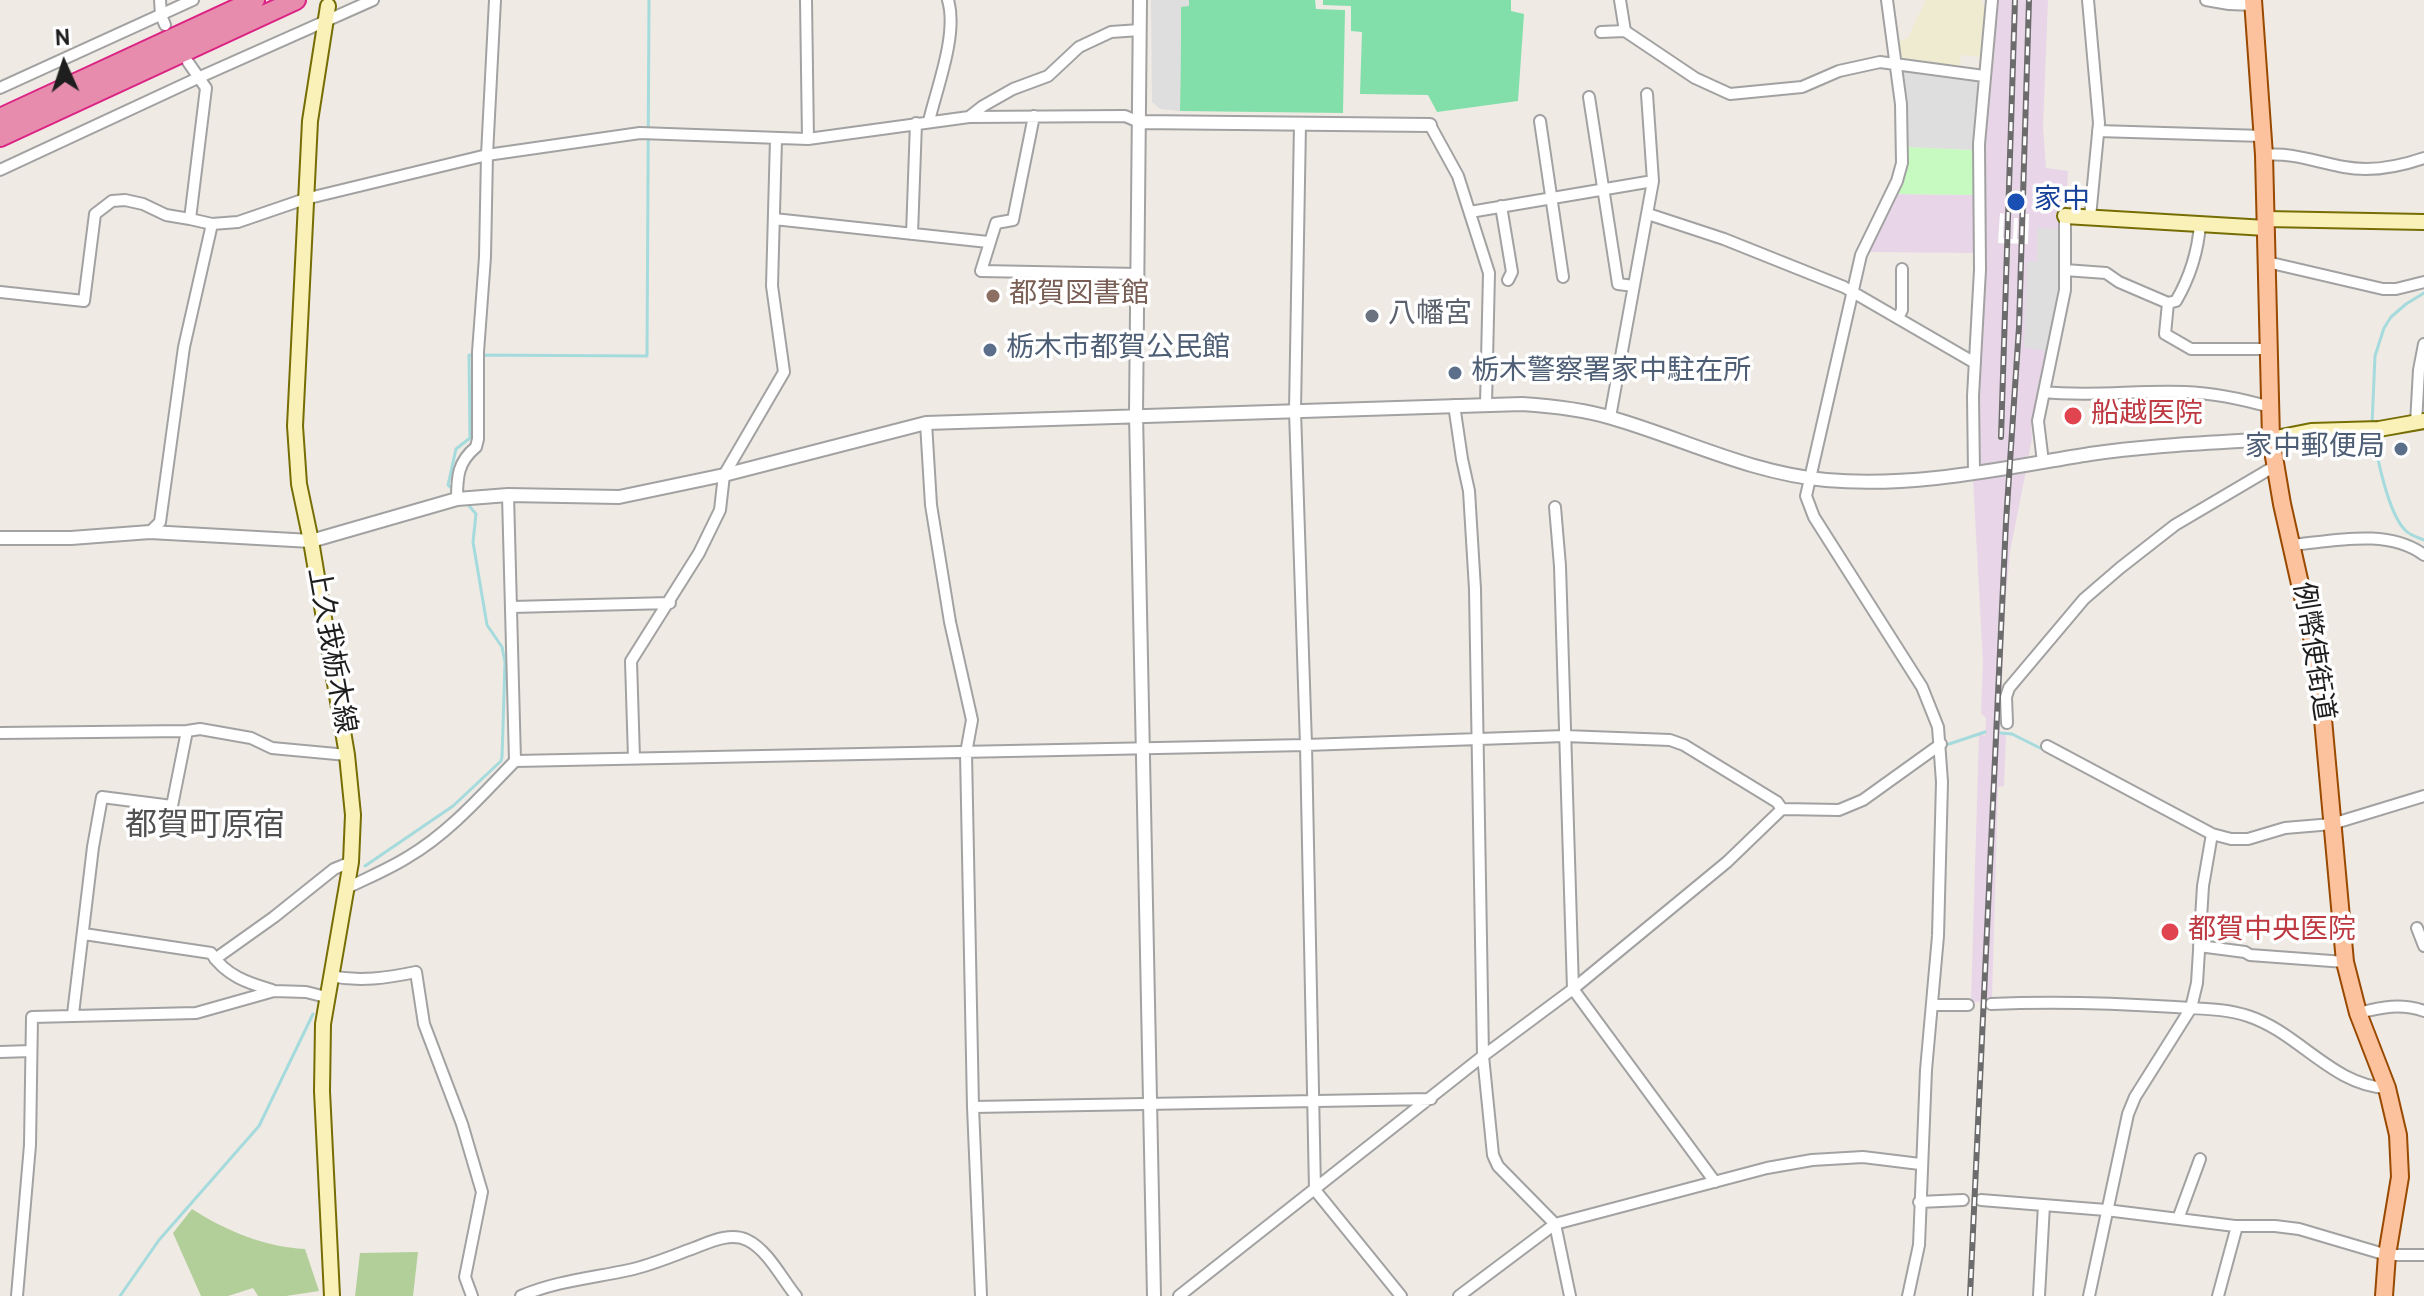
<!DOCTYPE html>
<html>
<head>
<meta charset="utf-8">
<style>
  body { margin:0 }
  #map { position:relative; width:2424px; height:1296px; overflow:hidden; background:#efeae4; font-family:Overpass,sans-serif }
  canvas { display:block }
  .north { position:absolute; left:24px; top:24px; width:80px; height:80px; -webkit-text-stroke:6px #fff; paint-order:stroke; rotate:357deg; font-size:22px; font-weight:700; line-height:32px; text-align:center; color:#1e1e1e }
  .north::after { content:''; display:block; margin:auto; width:28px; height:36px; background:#1e1e1e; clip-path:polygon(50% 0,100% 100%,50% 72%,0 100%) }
</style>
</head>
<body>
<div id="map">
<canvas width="2424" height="1296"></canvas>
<div class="north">N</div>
</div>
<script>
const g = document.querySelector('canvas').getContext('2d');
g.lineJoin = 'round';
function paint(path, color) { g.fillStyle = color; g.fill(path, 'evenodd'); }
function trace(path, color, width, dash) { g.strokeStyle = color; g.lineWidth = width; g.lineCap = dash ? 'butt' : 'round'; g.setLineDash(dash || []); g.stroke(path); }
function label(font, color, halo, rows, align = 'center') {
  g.font = font + ' Overpass,"Noto Sans JP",sans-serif'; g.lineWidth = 7; g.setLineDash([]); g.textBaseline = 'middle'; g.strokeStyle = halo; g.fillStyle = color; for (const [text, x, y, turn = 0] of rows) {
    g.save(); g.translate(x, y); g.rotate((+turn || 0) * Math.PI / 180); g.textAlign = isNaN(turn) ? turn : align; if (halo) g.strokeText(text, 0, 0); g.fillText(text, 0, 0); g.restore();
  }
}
paint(new Path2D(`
  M1997 0H2048L2043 127 2046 168 2068 171 2066 211 2060 218V284L2031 424 2032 439 2028 459 1982 467 1976 462 1983 157Z
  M1895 194 1974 195 1975 253 1869 252 1879 224Z
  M2026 470 2010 552 2005 606 2000 734H2006L2004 786 1998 787 1992 998 1990 1001 1971 1002 1979 733 1985 736 1986 718 1981 713 1983 663 1973 479Z`), '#e8d6e8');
paint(new Path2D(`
  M1926 0H1981L1986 10 1981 57 1961 55 1959 69 1896 59 1895 43 1908 38Z`), '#eeebd0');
paint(new Path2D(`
  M192 1209C226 1231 265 1247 305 1249L319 1291 286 1296H258L253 1288 228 1296H201L173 1233Z
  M418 1252 413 1296H355L360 1253Z`), '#b3cf99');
paint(new Path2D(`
  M1908 147 1974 150V195L1895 194 1902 179Z`), '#c7fac1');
paint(new Path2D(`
  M1189 0H1315L1316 9 1345 10 1343 113 1180 111 1181 6H1188Z
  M1323 0H1511V11L1524 14 1518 101 1437 112 1428 95 1360 94 1362 32 1351 31V6L1323 5Z`), '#82dfaa');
paint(new Path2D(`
  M1151 0H1189V6L1181 7 1180 111 1160 109 1152 102Z
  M1903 67 1976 79 1979 81 1974 150 1908 147V109L1901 71Z
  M2037 228 2060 229V284L2047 351 2024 347 2027 262 2037 261Z`), '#dedede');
paint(new Path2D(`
  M2000 213 2004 214 2003 238 2013 239 2014 218H2018L2017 239 2023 240 2025 214H2029L2028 244 1998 243Z`), '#fff');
trace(new Path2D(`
  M2372 425 2375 356 2384 328 2391 317 2406 304 2424 293
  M2373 432C2377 457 2388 514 2406 531 2410 535 2419 538 2424 540
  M454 490 448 485 456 449 470 438 469 355 647 356 649 0
  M2001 733 2012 734 2048 752
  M1949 744 1985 732
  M365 866 453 806 501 761 502 757 505 662 502 647 487 625 473 542 476 514 465 501
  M120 1296 159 1240 259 1126 313 1014`), '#a5dbdd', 3);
const minor = new Path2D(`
  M160 0 161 15 165 25
  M806 0 808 139
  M1620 0 1625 31
  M1887 0 1901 104 1902 163 1897 181 1861 255 1806 496 1814 517 1922 687 1938 727 1942 782 1938 936 1926 1070 1919 1245 1908 1296
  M2088 0 2099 123 2090 217
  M2206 0 2229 4 2254 5
  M1601 32 1625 31 1695 78 1730 94 1802 87 1839 71 1880 62 1984 76
  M188 62 206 88 190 219
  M0 88 193 0
  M1589 97 1618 284 1634 286
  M1034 116 1013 220 996 223 981 271 1138 274
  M969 117 983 106 1013 89 1048 76 1079 47 1111 32 1140 30
  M929 121C937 87 958 34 948 0
  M1540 121 1563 277
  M1300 124 1295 411 1306 745 1315 1190 1401 1296
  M1430 125 1458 176 1489 273 1486 404
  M2098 131 2263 136
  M2264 155C2292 152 2316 162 2344 167 2371 172 2398 167 2424 158
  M0 170 200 77 373 0
  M1501 206 1512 272 1508 280
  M1470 212 1653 181
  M1648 214 1724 239 1844 287 1975 363
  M774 219 988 242
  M2200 224C2198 251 2190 277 2176 301L2168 303 2165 334 2191 349H2269
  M912 234 916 123
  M2267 262 2383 289H2396L2424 282
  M2065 270 2106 273 2119 282 2168 303
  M0 292 84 301 95 214 112 201 125 200 143 204 166 215 190 219 212 224 238 222 305 199 487 155 640 133 808 139 969 117 1125 116 1139 122
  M1898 318 1902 310V269
  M2044 392C2091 397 2138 390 2185 392 2214 393 2242 399 2270 407
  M1454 405 1462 459 1469 491 1475 589 1483 1056 1493 1155 1498 1166 1555 1224 1570 1296
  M1610 417 1653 181 1647 94
  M926 423 931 505 950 622 972 720 966 753 973 1107 981 1296
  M2416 423 2419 370 2424 344
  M2043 462 2038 421 2065 290V216
  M1974 473 1973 396 1980 270 1979 144 1992 0
  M457 499C457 476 458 462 476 447L478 439V352L485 257 487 155 495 0
  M1555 507 1560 566 1573 989 1715 1182
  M150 532 160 522 184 347 212 224
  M2292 545C2334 541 2388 528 2424 555
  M512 607 670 603
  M2007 723 2006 697 2009 688 2084 599 2120 568 2175 525 2275 466
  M0 733 187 731 200 729 251 738 272 748 347 755
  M2047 746 2212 834 2231 839H2248L2285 828 2332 824 2424 796
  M634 758 631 661 699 553 720 510 724 475 784 372 772 286 776 139
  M515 761 1306 745 1565 736 1670 740 1684 745 1777 802 1782 809 1839 810 1863 800 1941 744
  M347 888C367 878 389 869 408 857 449 833 482 795 515 761L508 495
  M2417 928 2424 946
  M84 934 211 953C226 976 248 983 272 990
  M2199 946 2245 952 2250 955 2345 962
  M215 959 274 917 334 869 351 862
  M330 976C360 982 387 978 416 972L424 1024 462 1124 482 1192 465 1277 472 1296
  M1991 1004C2053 1001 2113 1003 2175 1007 2199 1009 2224 1008 2248 1016 2298 1032 2333 1086 2387 1088
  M1932 1005H1968
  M2358 1013C2382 1007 2401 1003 2424 1011
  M73 1014 93 847 102 797 172 806 187 731
  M0 1052 31 1051
  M973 1107 1431 1099
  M1981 1200 2106 1210 2235 1226H2275L2299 1229 2387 1255H2424
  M1919 1202 1963 1200
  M2178 1219 2200 1159
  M17 1296 30 1145 32 1017 196 1013 274 991 306 992 326 997
  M521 1296C556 1281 592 1278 629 1270 652 1265 672 1256 694 1248 710 1242 730 1232 747 1240 768 1250 782 1279 796 1296
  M1179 1296 1483 1056 1573 989 1727 862 1782 809
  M1459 1296 1555 1224 1767 1168 1812 1160 1863 1157 1920 1164
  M2039 1296 2044 1205
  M2089 1296 2128 1114 2135 1097 2191 1008 2197 983 2203 886 2212 834
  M2218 1296 2237 1226`);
const tertiary = new Path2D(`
  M1140 0 1136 414 1154 1296
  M1139 122 1430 125
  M0 538H71L150 532 311 541 457 499 508 495 619 497 724 475 926 423 1522 404C1553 406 1582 409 1612 418 1684 439 1750 473 1826 480 1915 488 2003 468 2090 454 2150 445 2211 443 2271 439`);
const secondary = new Path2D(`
  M328 6 310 121 295 426 299 484 311 541 347 755 353 815 351 862 323 1024 322 1091 332 1296
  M2065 216 2266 228
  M2266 219 2424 222
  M2271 439 2311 431 2379 429 2424 421`);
const primary = new Path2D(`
  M2253 0 2264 155 2271 439 2282 504 2318 664 2345 962 2358 1013 2387 1088 2398 1135 2400 1177 2387 1255 2384 1296`);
const motorway = new Path2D(`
  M0 118 255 0
  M0 137 296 0`);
trace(minor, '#a2a2a2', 14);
trace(tertiary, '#a2a2a2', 16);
trace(secondary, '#766e04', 18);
trace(primary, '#994a00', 20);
trace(motorway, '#db2384', 22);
trace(minor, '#fff', 10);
trace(tertiary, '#fff', 12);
trace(secondary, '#faf1b8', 14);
trace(primary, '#fcc29d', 16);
trace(motorway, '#e78cad', 18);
const rail = new Path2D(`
  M2001 437 2015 0
  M1970 1296 2006 522 2019 327 2029 0`);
trace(rail, '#6c6c6c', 6);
trace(rail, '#fff', 3, [9]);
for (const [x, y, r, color] of [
  [2016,202,10,"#1a4fb4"],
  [993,296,8,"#8d6e63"],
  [1372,316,8,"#6b7280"],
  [990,350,8,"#5c6f8a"],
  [1455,373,8,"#5c6f8a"],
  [2073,416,10,"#e0444e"],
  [2401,449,8,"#5c6f8a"],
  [2170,932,10,"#e0444e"]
]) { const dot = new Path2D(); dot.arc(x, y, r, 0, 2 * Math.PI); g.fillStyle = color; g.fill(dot); trace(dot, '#fff', 3); }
label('28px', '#164399', '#fff', [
  ["家中",2034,202]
], 'left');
label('28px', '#785e54', '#fff', [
  ["都賀図書館",1009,296]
], 'left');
label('28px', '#5b616d', '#fff', [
  ["八幡宮",1388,316]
], 'left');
label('28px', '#4e5e75', '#fff', [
  ["栃木市都賀公民館",1006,350],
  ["栃木警察署家中駐在所",1471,373],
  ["家中郵便局",2385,449,"right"]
], 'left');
label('28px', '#be3a42', '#fff', [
  ["船越医院",2091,416],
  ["都賀中央医院",2188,932]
], 'left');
label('28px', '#1e1e1e', '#fff', [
  ["上久我栃木線",329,651,80],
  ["例幣使街道",2311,652,81]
]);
label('32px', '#515151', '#fff', [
  ["都賀町原宿",205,829]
]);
</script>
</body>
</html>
